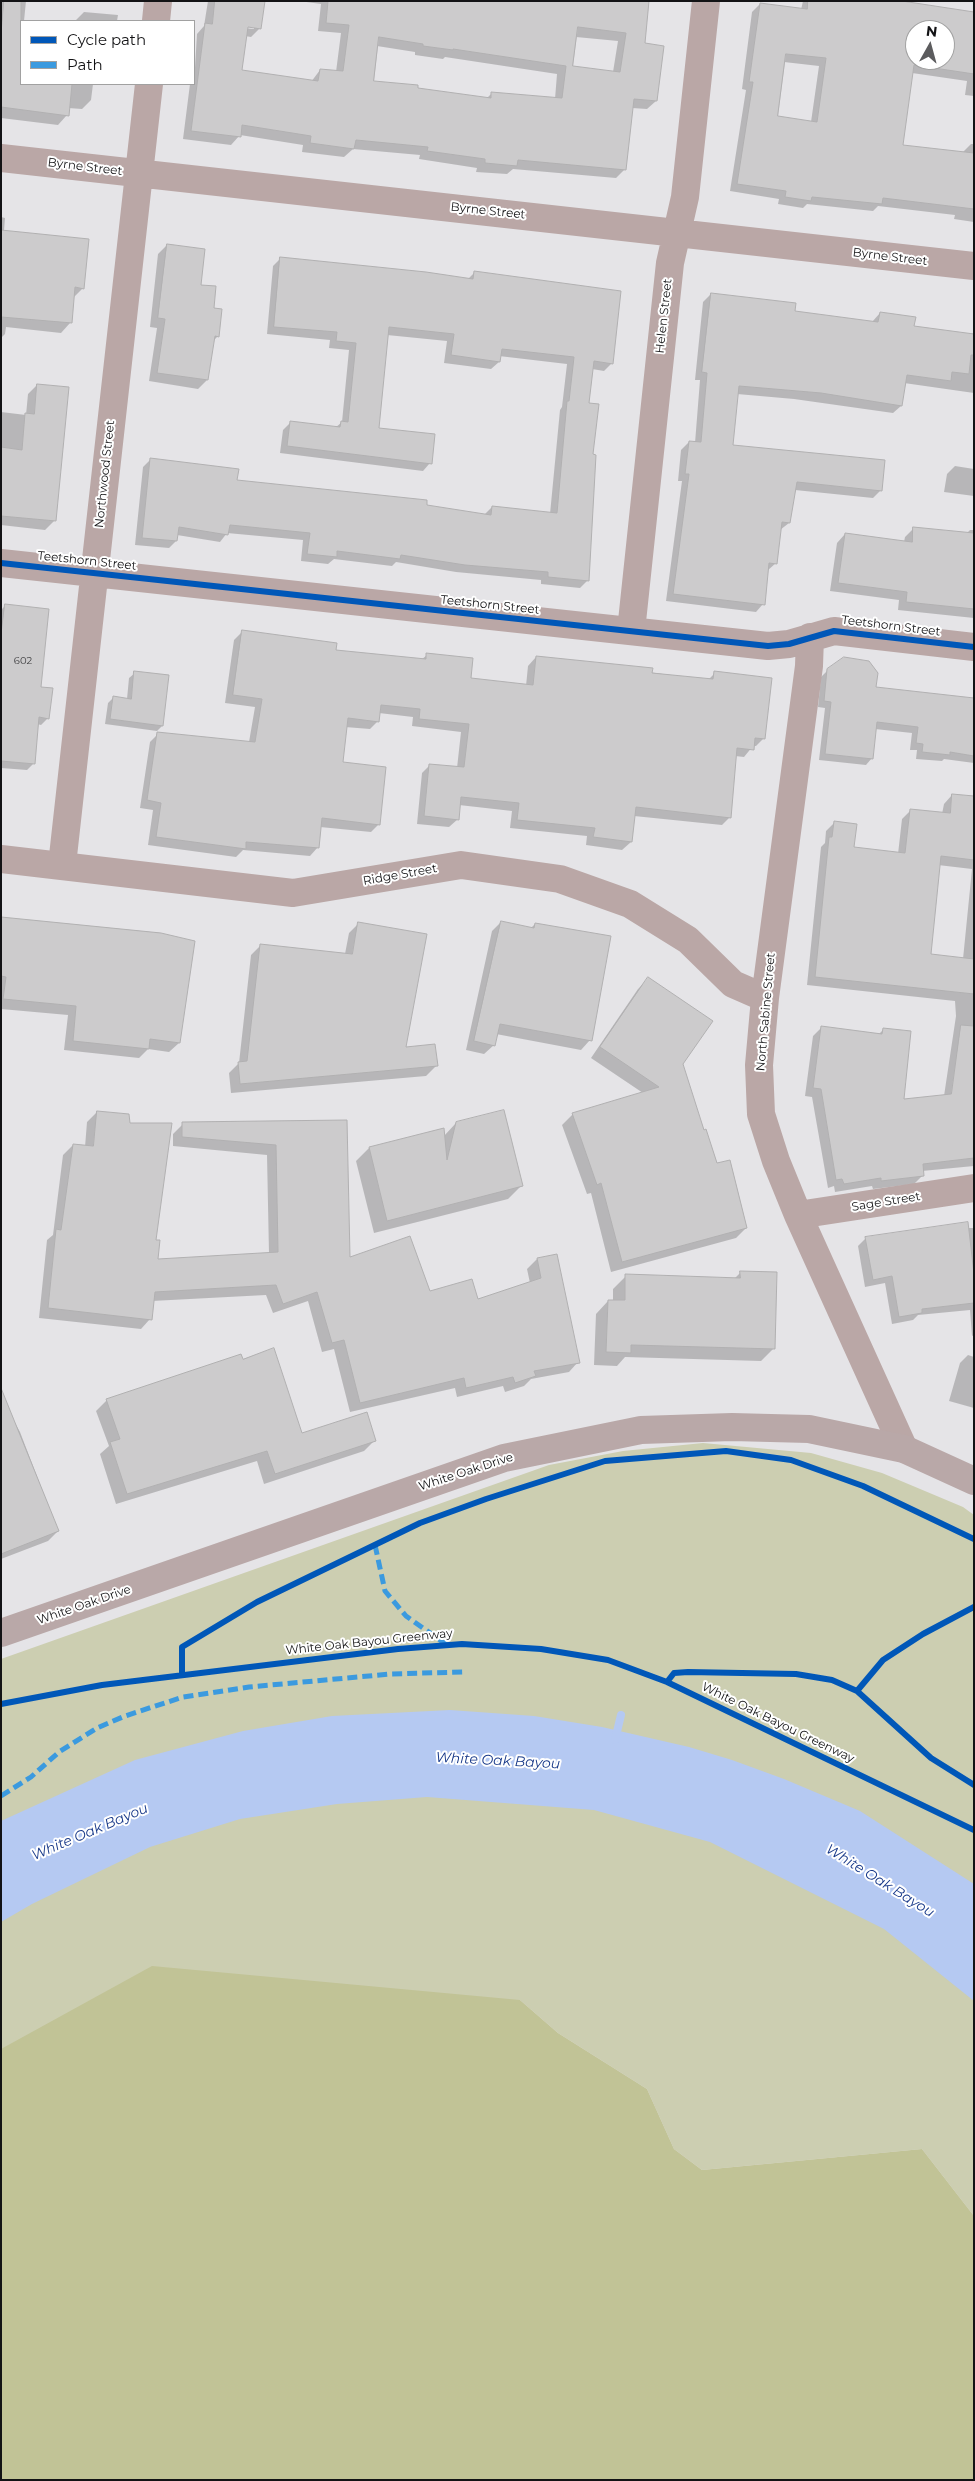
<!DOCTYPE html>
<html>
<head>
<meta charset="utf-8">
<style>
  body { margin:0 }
  #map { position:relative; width:975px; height:2481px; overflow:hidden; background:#e5e4e7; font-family:Montserrat,sans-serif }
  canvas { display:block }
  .frame { position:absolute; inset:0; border:2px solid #131315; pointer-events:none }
  .legend { position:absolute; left:20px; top:20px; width:175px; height:65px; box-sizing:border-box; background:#fff; border:1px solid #a1a1a1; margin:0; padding:6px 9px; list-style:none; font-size:15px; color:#131315 }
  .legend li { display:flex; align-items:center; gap:10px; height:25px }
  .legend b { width:25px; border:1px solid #a1a1a1 }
  .north { position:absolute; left:905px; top:20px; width:50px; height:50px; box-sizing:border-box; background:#fff; border:1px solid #a1a1a1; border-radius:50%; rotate:7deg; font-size:14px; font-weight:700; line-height:20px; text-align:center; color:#131315 }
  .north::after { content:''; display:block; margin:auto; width:18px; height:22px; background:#5c5c5e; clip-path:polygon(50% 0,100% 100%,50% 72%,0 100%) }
</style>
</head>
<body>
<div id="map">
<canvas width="975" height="2481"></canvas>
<div class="frame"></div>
<ul class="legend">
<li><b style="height:6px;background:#0057b8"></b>Cycle path</li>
<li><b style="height:6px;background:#3b9adf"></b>Path</li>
</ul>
<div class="north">N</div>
</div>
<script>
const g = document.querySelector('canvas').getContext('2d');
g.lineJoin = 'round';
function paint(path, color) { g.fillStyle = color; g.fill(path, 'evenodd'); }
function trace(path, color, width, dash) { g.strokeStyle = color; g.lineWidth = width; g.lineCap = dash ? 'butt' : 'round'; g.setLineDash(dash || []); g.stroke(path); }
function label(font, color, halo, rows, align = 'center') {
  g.font = font + ' Montserrat,sans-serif'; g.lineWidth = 4; g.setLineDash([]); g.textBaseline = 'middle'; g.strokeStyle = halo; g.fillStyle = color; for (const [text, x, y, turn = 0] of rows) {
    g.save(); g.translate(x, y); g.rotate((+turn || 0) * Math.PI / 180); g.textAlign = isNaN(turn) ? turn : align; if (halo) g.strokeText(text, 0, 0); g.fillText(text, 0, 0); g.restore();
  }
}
paint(new Path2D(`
  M703 1443 811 1453 882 1473 963 1507 974 1515V2216L922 2149 702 2170 674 2149 647 2089 558 2033 520 2000 1 2049V1659L549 1465 623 1451Z`), '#ccceb1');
paint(new Path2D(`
  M152 1966 520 2000 558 2033 647 2089 674 2149 702 2170 922 2149 974 2216V2480H1V2049Z`), '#c1c396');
paint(new Path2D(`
  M450 1710 534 1716 602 1727 689 1747 732 1760 784 1779 860 1811 974 1884V2001L884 1929 710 1842 594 1810 427 1797 337 1804 240 1819 150 1847 32 1904 1 1922V1821L135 1760 243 1731 332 1716Z`), '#b5c9f2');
paint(new Path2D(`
  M1 1H26L24 21H21V84H93L91 100 82 109 68 108 67 115 58 125 1 118Z
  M208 1H264L260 28 251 37 245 36 241 71 311 82 320 70 336 72 341 33 318 31 321 4 299 1H648L643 44 656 101 647 109 632 108 625 169 616 178 513 169 507 174 476 172 477 168 419 159 420 155 353 149 344 157 302 152 303 145 240 135 231 145 183 139 190 84H194L197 34 204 26ZM242 25 254 27V29L242 28ZM576 37 618 41 613 72 572 68ZM377 46 415 52V55L443 59 445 57 557 74 555 99 492 93 486 99 372 83Z
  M803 1H906V3L974 13V96L965 95 967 81 912 73 901 146 963 152 971 144H974V222L954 219 955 215 878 206 873 211 807 204 803 208 778 204 779 199 730 191 746 90 742 89 752 12 760 4 801 10ZM915 30H945V60H915ZM784 62 819 66 811 122 776 117Z
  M84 12 118 15 117 21H75Z
  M1 217 5 218 4 231 83 288 73 298 70 323 61 333 6 327 5 334 1 338Z
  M167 245 212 309 218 336 213 341 207 380 198 389 149 381 157 328 150 327 158 254Z
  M281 258 468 279 474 273 612 363 604 371 592 369 588 404 592 456 588 580 580 588 541 584V580L456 572 396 562 392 566 334 559 328 564 301 561 303 540 227 533 220 542 177 535 176 541 169 548 135 545 143 467 150 460 236 481 484 515 492 507 550 514 560 410 562 407 567 364 499 356V362L491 369 444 363 447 341 387 335 378 429 430 463 423 471 280 453 283 430 291 422 335 428 342 422 349 350 329 348 330 340 267 334 273 266Z
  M711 294 794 312 872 322 880 313 913 327 974 335V393L904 383 901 406 893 413 794 399 737 394 732 447 881 490 873 498 795 490 789 523 780 530 776 563 767 571 763 604 756 612 666 601 682 481H678L681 450 689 442 695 443 700 380H695L703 302Z
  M37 385 55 520 45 530 1 525V412L26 415 28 394Z
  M955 466 974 469V496L944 492 947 474Z
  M914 528 967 533 970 530H974V618L898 610 899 600 830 591 837 543 845 534 904 542 905 537Z
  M5 606 40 689 48 718 41 725 37 724 33 764 27 770 1 768V610Z
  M242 632 335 652 421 660 427 655 469 679 526 686 528 666 536 657 708 680 715 673 764 738 756 746H753L744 757 735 756 730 817 722 825 634 816 631 842 622 850 586 845 587 836 510 828 512 811 459 805 458 819 449 827 417 824 422 773 430 765 457 768 461 732 412 726 413 717 379 713 378 721 370 729 345 727 341 763 379 824 371 832 320 827 318 847 310 856 243 850 236 857 148 845 153 810 140 808 150 742 158 734 249 742 255 707 225 703 234 640Z
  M828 670 875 688 974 699V763L944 759 942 761 916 759 917 750H910L912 733 875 729 872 758 866 765 819 760 825 708 818 707 821 677Z
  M135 673 168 676 162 726 157 731 105 724 108 703 113 698 127 699 129 678Z
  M952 795 974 797V1166L922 1171 923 1175 914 1184 873 1189 872 1186 835 1192 834 1186 828 1188 812 1097 805 1096 813 1036 822 1027 879 1034 883 1030 903 1100 944 1096 956 1016 955 1001 807 985 821 847 825 843 826 831 835 822 853 848 898 854 902 819 911 810 942 814 944 804ZM938 865 972 869 963 959 929 955Z
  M1 918 194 941 179 1043 169 1052 148 1049 139 1058 64 1050 68 1015 1 1009Z
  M501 922 531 928 535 924 590 1040 581 1050 496 1034 494 1045 484 1054 466 1050 492 931Z
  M359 923 405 1048 436 1066 426 1076 231 1093 229 1073 239 1063 251 955 261 945 345 954 349 933Z
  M648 979 682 1064 703 1131 746 1228 736 1238 611 1272 591 1193 587 1194 562 1125 573 1114 643 1093 591 1058 638 989Z
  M97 1112 155 1241 157 1261 269 1254 267 1155 173 1146V1134L183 1124 346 1121 349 1259 429 1293 478 1301 530 1283 527 1269 537 1259 556 1255 578 1362 569 1372 531 1379 524 1386 505 1392 503 1386 457 1397 455 1388 350 1412 334 1349 322 1352 308 1301 273 1313 266 1295 152 1301 150 1319 141 1329 39 1318 47 1240 53 1235 63 1155 73 1145 85 1147 87 1122Z
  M456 1123 521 1186 508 1199 374 1233 356 1161 369 1148 444 1136Z
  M968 1228H974V1335L972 1336 970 1310 918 1315 913 1320 892 1324 885 1283 865 1287 858 1246 866 1238Z
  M740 1273 774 1348 761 1361 625 1357 617 1366 594 1365 596 1314 608 1301H613V1289L626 1276 734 1279Z
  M968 1355 974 1357V1408L949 1401 960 1363Z
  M1 1398 20 1432 58 1531 48 1541 1 1559Z
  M107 1400 301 1435 375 1440 364 1451 264 1484 257 1461 116 1504 100 1454 109 1446 96 1411Z`), '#0003');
trace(new Path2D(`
  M615 1740 621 1715`), '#b5c9f2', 8);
const building = new Path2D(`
  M4 1H21V84H72L69 116 1 107V34Z
  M215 1H265L261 29 248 27 242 70 318 81 320 69 343 71 349 25 326 23 328 1H649L645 43 664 46 657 101 634 99 626 170 518 160 517 166 485 163V159L427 151 428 147 356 140 354 149 310 143 311 136 242 125 241 137 191 131 205 23 212 24ZM578 27 626 33 620 72 573 66ZM379 37 423 44V46L453 50V49L566 66 562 98 491 92V98L418 88V85L374 81Z
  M808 1H902L974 12V74L914 65 903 145 974 153V209L883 198 882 204 812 197 811 201 785 197 786 191 737 184 753 82H749L760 3 807 9ZM915 30H945V60H915ZM786 54 826 58 817 122 778 116Z
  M1 230 89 239 84 289 75 287 72 323 1 317Z
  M167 244 205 249 201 285 216 286 214 308 222 309 219 337 215 336 208 380 157 373 165 319 158 318Z
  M280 257 426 272 473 279 474 271 621 291 613 364 594 361 589 403 599 404 593 454 596 455 589 581 548 577V572L465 565 401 555 400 559 337 551V557L307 554 310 533 230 525 228 535 179 527 177 541 142 538 150 458 239 469 237 480 427 500V505L491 515 492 506 557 513 567 401H569L574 357 502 349 500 362 451 355 454 334 389 327 379 428 435 434 432 464 287 446 290 421 340 427 341 421 348 422 356 343 336 341 337 332 274 327Z
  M711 293 796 303 795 311 878 322 880 312 916 317 914 326 974 334V355H971L969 374 952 372 951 381 907 375 902 406 821 393 739 386 733 445 885 460 882 491 797 482 790 523 782 522 777 564 769 563 765 605 673 594 689 474H685L689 441 701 442 707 373 702 372Z
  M37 384 69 387 56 521 1 516V447L22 450 25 413 34 414Z
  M913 527 974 533V609L906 602 907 592 838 583 845 533 912 542Z
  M5 604 49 609 41 687 53 688 49 719 39 717 35 764 1 761V634Z
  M242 630 337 643 336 650 426 659V653L473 658 471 678 533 685 536 656 653 668 652 673 713 679 714 671 772 678 765 739 755 738 754 750 737 748 731 818 636 807 632 842 593 837 595 828 517 820 519 803 461 797 459 820 424 816 429 764 464 767 469 724 419 719 420 709 381 705 379 722 348 718 343 762 386 767 380 825 322 818 319 848 246 842V849L156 837 161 803 147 800 157 732 255 742 262 699 233 695Z
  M844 657 869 661 878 673 876 687 974 698V756L950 752V755L922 752 923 744 916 743 918 727 877 722 873 759 825 754 831 702 824 701 827 669Z
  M134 671 169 675 163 726 110 719 113 696 131 699Z
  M952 794 974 796V860L941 856 931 954 974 959V994L815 977 829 837H832L834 821 857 824 854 847 905 853 910 809 950 813Z
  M1 917 161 933 195 941 180 1043 150 1039 149 1049 73 1041 76 1006 3 999 6 977 1 976Z
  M501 921 534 928 535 923 611 936 592 1041 500 1024 495 1046 474 1041Z
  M358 922 427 934 406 1047 435 1044 438 1066 240 1084 238 1062 247 1061 260 944 352 954Z
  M648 977 713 1021 683 1064 704 1130 706 1129 717 1163 730 1160 747 1228 622 1262 601 1183 597 1185 572 1113 659 1087 600 1047Z
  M961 1025 974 1026V1158L923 1164 924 1176 881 1181V1178L844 1184 842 1179 836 1180 821 1089 813 1088 821 1026 882 1034 883 1028 911 1031 904 1099 951 1094Z
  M504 1110 523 1186 387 1221 369 1147 444 1128 447 1160 456 1122Z
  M97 1111 129 1114 130 1123H172L156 1240H160L158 1259 278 1252 276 1145 182 1137V1122L347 1120 350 1257 410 1236 430 1291 472 1279 478 1299 541 1278 537 1258 557 1254 580 1363 534 1371 536 1376 515 1383 513 1377 466 1388 464 1378 360 1403 344 1340 332 1343 317 1292 283 1304 276 1285 155 1292 152 1320 48 1308 56 1229 61 1230 73 1144 93 1146Z
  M968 1222 974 1274V1303L922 1309V1313L899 1317 892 1276 873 1280 865 1237Z
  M740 1271 777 1272 775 1349 631 1345V1353L606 1352 608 1300H625V1274L740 1278Z
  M274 1348 302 1433 367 1412 376 1441 275 1474 267 1451 127 1494 110 1442 120 1439 106 1399 241 1354 243 1359Z
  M1 1388 59 1531 1 1554Z`);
paint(building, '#cccbcc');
trace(building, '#b1b0b1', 1);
trace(new Path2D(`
  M156 21 158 1
  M1 158 974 266
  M1 563 768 646 789 644 834 631 974 647
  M631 631 670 263 685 197 706 1
  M810 637 809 666 765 998 759 1065 761 1114 776 1161 798 1215 904 1449
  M1 859 293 893 461 865 560 879 630 904 688 940 733 984 765 998
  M62 865 149 84
  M798 1215 974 1188`), '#baa7a6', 28);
trace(new Path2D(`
  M1 1633 504 1458 641 1430 732 1427 809 1429 904 1449 974 1481`), '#b9a8a8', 28);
trace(new Path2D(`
  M375 1545 385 1591 406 1616 447 1645
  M1 1796 31 1777 59 1752 97 1728 125 1716 183 1697 249 1687 390 1674 463 1672`), '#3b9adf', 5, [10, 5]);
trace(new Path2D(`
  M1 563 768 646 789 644 834 631 974 647
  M182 1675V1647L257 1602 420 1523 486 1499 605 1461 726 1451 791 1460 863 1486 974 1539
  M667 1682 674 1673 688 1672 796 1674 832 1680 857 1691 931 1758 974 1785
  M857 1691 883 1660 923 1634 974 1607
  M1 1704 102 1685 398 1649 462 1644 541 1649 608 1660 667 1682 974 1830`), '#0057b8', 6);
label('10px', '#414143', null, [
  ["602",23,661]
]);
label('12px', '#131315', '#fff', [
  ["Byrne Street",85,167,7],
  ["Byrne Street",488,211,6],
  ["Byrne Street",890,257,7],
  ["Helen Street",664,316,-84],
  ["Northwood Street",105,474,-84],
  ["Teetshorn Street",87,561,6],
  ["Teetshorn Street",490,605,6],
  ["Teetshorn Street",891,626,7],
  ["Ridge Street",400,875,-10],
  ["North Sabine Street",766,1012,-85],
  ["Sage Street",886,1202,-9],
  ["White Oak Drive",466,1472,-18],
  ["White Oak Drive",84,1605,-19],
  ["White Oak Bayou Greenway",369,1642,-6],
  ["White Oak Bayou Greenway",778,1723,26]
]);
label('italic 14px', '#183989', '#fff', [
  ["White Oak Bayou",498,1761,3],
  ["White Oak Bayou",90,1832,-23],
  ["White Oak Bayou",880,1881,32]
]);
</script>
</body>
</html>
